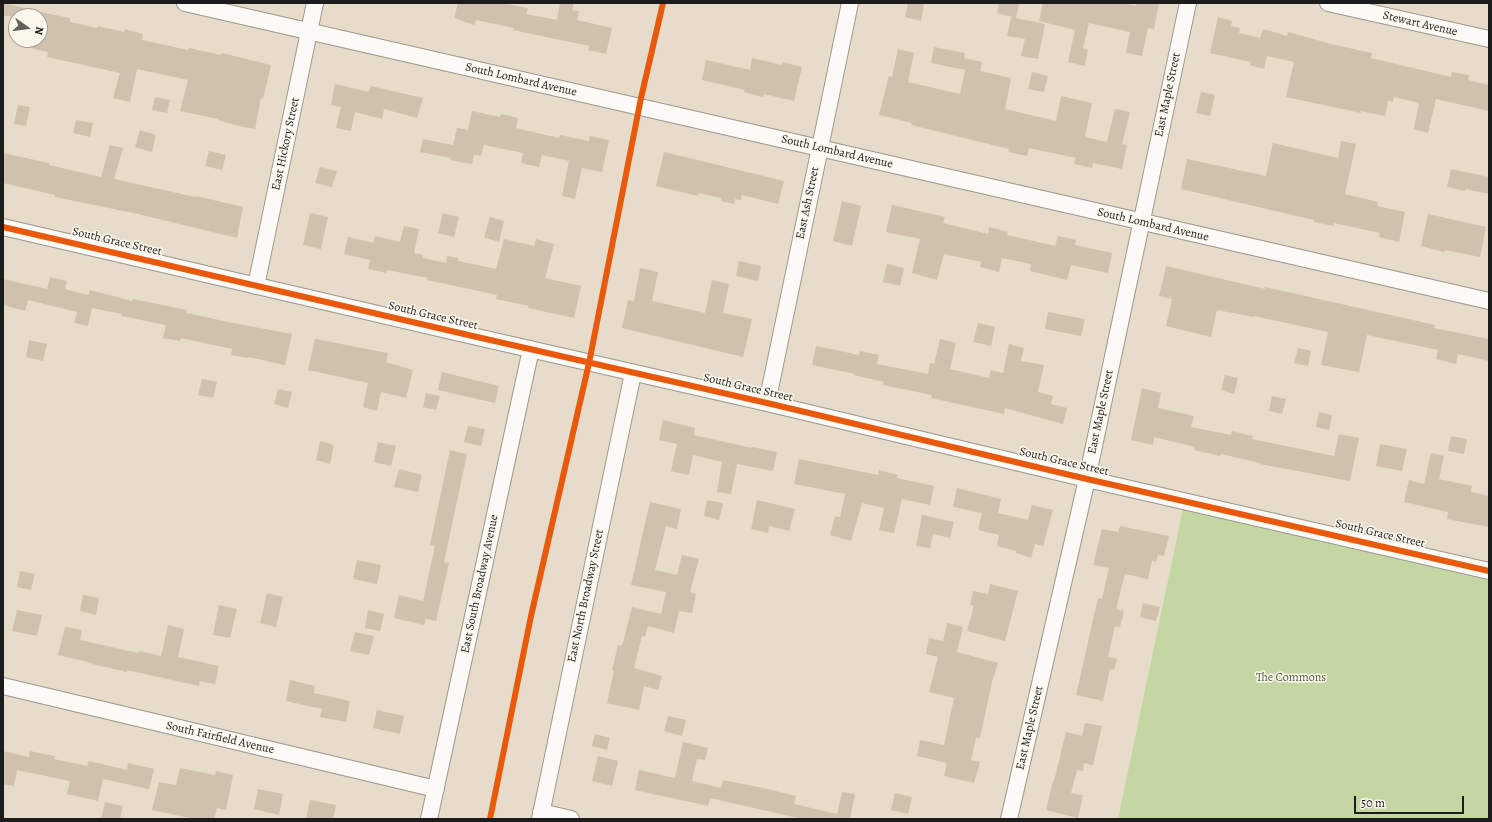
<!DOCTYPE html>
<html>
<head>
<meta charset="utf-8">
<style>
  body { margin:0 }
  #map { position:relative; width:1492px; height:822px; overflow:hidden; background:#e7dbca; font-family:Alegreya,serif }
  canvas { display:block }
  .frame { position:absolute; inset:0; border:4px solid #1c1c1c; pointer-events:none }
  .north { position:absolute; left:8px; top:8px; width:40px; height:40px; box-sizing:border-box; background:#fbf7ec; border:1px solid #a29f99; border-radius:50%; rotate:104deg; font-size:11px; font-weight:700; line-height:16px; text-align:center; color:#1c1c1c }
  .north::after { content:''; display:block; margin:auto; width:14px; height:18px; background:#635f59; clip-path:polygon(50% 0,100% 100%,50% 72%,0 100%) }
  .scale { position:absolute; left:1354px; top:796px; width:110px; height:18px; box-sizing:border-box; border:2px solid #1c1c1c; border-top:0; padding-left:5px; font-size:12px; line-height:14px; white-space:nowrap; color:#1c1c1c; -webkit-text-stroke:3px #fbf7ec; paint-order:stroke }
</style>
</head>
<body>
<div id="map">
<canvas width="1492" height="822"></canvas>
<div class="frame"></div>
<div class="north">N</div>
<div class="scale">50 m</div>
</div>
<script>
const g = document.querySelector('canvas').getContext('2d');
g.lineJoin = 'round';
function paint(path, color) { g.fillStyle = color; g.fill(path, 'evenodd'); }
function trace(path, color, width, dash) { g.strokeStyle = color; g.lineWidth = width; g.lineCap = dash ? 'butt' : 'round'; g.setLineDash(dash || []); g.stroke(path); }
function label(font, color, halo, rows, align = 'center') {
  g.font = font + ' Alegreya,serif'; g.lineWidth = 3; g.setLineDash([]); g.textBaseline = 'middle'; g.strokeStyle = halo; g.fillStyle = color; for (const [text, x, y, turn = 0] of rows) {
    g.save(); g.translate(x, y); g.rotate((+turn || 0) * Math.PI / 180); g.textAlign = isNaN(turn) ? turn : align; if (halo) g.strokeText(text, 0, 0); g.fillText(text, 0, 0); g.restore();
  }
}
paint(new Path2D(`
  M1183 509 1489 580V819H1118Z`), '#c4d7a2');
paint(new Path2D(`
  M3 3 37 11V16H3Z
  M458 3H502L528 8 526 14 557 20 560 3H574L572 10 579 11 577 20 612 28 606 54 588 50 589 46 513 30 514 28 476 20 474 25 454 18Z
  M908 3 924 4 921 21 905 17Z
  M999 3H1019L1016 18 997 13Z
  M1043 3H1124L1136 6 1137 3H1159L1154 29 1148 28 1142 56 1126 53 1130 32 1089 23 1083 48 1088 50 1085 66 1068 62 1075 30 1039 21Z
  M40 12 70 18V22L97 28 98 26 124 32 125 29 143 34 142 40 188 50 189 48 221 55 222 53 271 65 263 99 261 98 255 129 239 126 218 120V119L180 111 188 80 137 69 130 102 113 98 120 73 47 57 48 52 17 45 18 40H40Z
  M1011 17 1045 24 1038 59 1021 56 1025 39 1007 36Z
  M1218 17 1232 21 1231 26 1240 28 1239 33 1260 38 1263 29 1287 36 1288 32 1335 45 1372 53 1371 58 1451 77 1452 72 1469 75 1468 80 1489 85V111L1436 99 1428 133 1414 129 1419 103 1394 97 1393 102 1388 101 1385 116 1361 111V113L1286 97 1294 62 1267 56 1264 69 1250 65 1251 62 1210 53Z
  M934 47 965 53 964 58 982 62 980 71 1011 78 1005 109 1056 121 1061 96 1092 103 1085 137 1107 142 1115 109 1130 112 1122 144 1127 145 1122 169 1093 163 1092 168 1074 164 1076 158 1029 148 1027 156 1008 152 1009 149 911 125 912 123 879 115 889 76 892 77 898 49 914 53 908 82 960 94 965 70 931 63Z
  M752 58 782 65 783 62 802 67 794 101 764 94 763 97 744 92 745 90 702 80 706 60 750 70Z
  M1032 72 1048 76 1044 92 1028 89Z
  M335 84 369 92 371 86 423 98 417 118 384 109 382 119 355 112 351 131 336 128 341 107 331 105Z
  M1201 92 1215 95 1210 116 1196 113Z
  M155 97 170 100 167 113 152 110Z
  M18 105 30 107 26 126 14 124Z
  M472 111 500 117 501 114 518 118 516 128 559 138 560 135 589 141 590 136 609 140 602 172 582 168 575 199 562 196 569 161 542 155 539 167 521 163 523 153 484 145 481 156 474 155 472 164 450 160 451 158 420 152 423 139 453 145 457 128 468 130Z
  M76 120 93 123 90 137 73 133Z
  M140 130 156 135 152 152 135 147Z
  M1341 141 1356 144 1345 194 1378 202 1377 206 1405 212 1399 242 1379 237 1380 233 1334 223V226L1314 222V220L1181 189 1187 159 1266 176 1273 143 1338 158Z
  M110 145 123 148 114 179 195 197 196 196 243 207 237 238 138 214 55 197V195L3 183V153L49 163V165L101 177Z
  M209 151 226 155 222 170 205 166Z
  M664 152 784 181 778 204 742 195 741 200 735 199 734 204 721 201V198L699 193 698 196 656 186Z
  M320 167 337 171 332 187 315 183Z
  M1451 169 1489 177V194L1466 189 1465 191 1447 187Z
  M842 201 861 206 852 246 833 241Z
  M892 205 945 217 943 223 988 234 989 227 1008 232 1007 235 1055 246 1058 236 1076 240 1075 245 1112 253 1108 273 1071 265 1067 280 1030 271 1031 264 1002 258 999 272 980 267 981 262 944 254 937 280 912 273 920 239 886 232Z
  M310 213 328 217 321 249 303 245Z
  M443 213 459 217 454 237 438 233Z
  M1428 214 1486 227 1480 257 1445 250 1444 252 1421 246Z
  M490 217 504 221 499 242 484 237Z
  M404 226 419 229 414 253 423 255V258L446 263 447 256 458 258V261L496 269 504 239 534 246 536 239 554 244 545 278 581 286 574 318 528 308 529 306 496 299 497 295 427 280 428 278 387 270 386 273 368 269 370 260 344 254 348 237 373 243 375 236 400 242Z
  M739 261 761 266 758 281 736 276Z
  M887 264 904 268 900 286 883 282Z
  M1166 266 1265 289V287L1368 310 1435 325 1434 328 1489 339V361L1458 354 1456 364 1436 359 1438 350 1367 335 1359 372 1321 365 1328 332 1254 316V317L1217 310 1211 337 1166 326 1172 299 1159 296Z
  M640 268 658 272 652 301 705 313 712 280 729 284 723 313 752 319 743 357 622 328 628 300 634 301Z
  M50 277 67 281 65 289 88 295 90 290 132 301 133 299 187 310 186 313 238 324 292 334 285 365 249 357 248 358 231 355 232 349 181 338 180 341 163 338 166 325 121 316 122 314 92 308 88 326 74 323 77 312 28 300 25 311 3 305V279L47 289Z
  M1048 312 1085 319 1081 336 1045 329Z
  M978 323 995 327 991 346 973 342Z
  M315 339 388 353 386 362 413 370 406 398 381 392 377 411 363 407 368 383 308 370Z
  M940 339 956 343 950 369 989 378 991 370 1003 373 1009 344 1024 348 1021 361 1044 365 1038 392 1053 396 1051 404 1067 408 1063 424 1005 408 1004 414 931 398 932 395 883 385 884 382 854 375 855 374 812 365 816 346 859 355 860 351 879 355 877 364 928 374 930 363 934 364Z
  M29 340 47 344 43 361 26 357Z
  M1298 348 1311 351 1308 366 1294 363Z
  M442 372 499 386 495 403 438 390Z
  M1225 375 1238 378 1234 394 1221 390Z
  M202 379 217 382 213 398 198 395Z
  M1142 388 1161 393 1158 408 1194 416 1191 427 1231 435 1232 431 1253 436 1252 439 1334 456 1339 434 1359 438 1350 481 1260 464V463L1221 454 1220 456 1194 450 1195 447 1154 437 1153 445 1131 440Z
  M278 389 292 392 288 408 274 404Z
  M426 393 440 396 436 410 423 407Z
  M1272 396 1286 399 1282 414 1269 411Z
  M1319 412 1332 415 1329 430 1316 427Z
  M663 420 695 428 694 435 752 448V447L777 452 773 471 737 464 731 494 717 492 722 462 693 455 689 475 671 471 677 444 659 440Z
  M468 426 485 429 481 446 464 442Z
  M1451 436 1467 439 1464 454 1448 451Z
  M320 441 334 445 330 464 316 460Z
  M378 442 396 446 391 466 374 462Z
  M1380 444 1407 449 1402 471 1376 466Z
  M450 450 467 454 444 562 449 563 436 621 426 619 424 625 394 618 399 595 423 601 435 546 430 545Z
  M1431 453 1444 456 1439 479 1472 486 1471 492 1489 496V527L1447 519 1448 512 1404 502 1409 480 1424 484Z
  M799 459 878 475 879 470 898 475 897 478 934 486 930 505 902 499 894 533 879 530 884 508 862 503 851 541 830 535 835 516 840 517 845 494 794 484Z
  M399 469 422 475 418 492 394 487Z
  M957 488 1001 499 998 513 1028 520 1032 505 1053 510 1043 546 1035 544 1031 558 1016 553V551L997 546 999 535 978 530 982 513 953 507Z
  M707 500 723 503 719 520 704 516Z
  M757 500 795 509 789 531 769 526 768 533 751 529Z
  M650 502 681 509 677 529 666 526 655 570 677 575 682 555 699 559 690 592 696 594 692 613 679 611 674 633 648 626 645 637 642 636 634 668 662 676 658 690 644 686 639 710 607 703 614 671 612 670 618 645 622 646 632 607 661 614 666 592 631 585Z
  M922 515 954 522 950 538 933 534 930 548 916 546Z
  M1120 526 1169 536 1164 556 1158 555 1156 562 1152 561 1148 579 1125 574 1116 609 1124 611 1120 627 1115 626 1108 657 1117 659 1114 670 1110 669 1103 701 1076 695 1098 598 1102 599 1109 568 1093 565 1102 529 1118 532Z
  M357 560 381 565 377 584 353 579Z
  M20 571 35 574 31 590 17 587Z
  M990 584 1018 591 1005 641 967 631 974 606 970 605 973 591 988 594Z
  M267 593 283 597 276 627 260 623Z
  M83 595 99 598 96 615 80 611Z
  M1143 603 1160 607 1156 621 1140 617Z
  M219 605 237 609 230 638 213 635Z
  M17 610 42 615 37 636 12 631Z
  M368 610 384 614 380 631 365 628Z
  M947 623 963 627 957 652 998 663 992 682 980 738H976L971 760 980 762 974 783 944 776 947 763 917 756 920 740 944 745 954 698 929 692 938 657 926 654 929 638 943 641Z
  M168 625 184 629 178 657 219 666 215 684 200 681 199 686 127 670V672L92 664V663L58 655 65 627 82 630 80 640 138 653 139 651 161 656Z
  M355 632 374 636 369 655 350 651Z
  M290 680 315 686 314 693 350 701 346 722 320 717 322 709 286 701Z
  M377 710 404 716 400 734 373 728Z
  M668 716 686 720 682 736 664 731Z
  M1085 723 1102 726 1093 765 1084 763 1083 771 1077 770 1071 793 1083 795 1078 818 1046 810 1053 781H1054L1066 732 1082 736Z
  M595 734 610 738 607 750 592 746Z
  M683 742 708 748 705 760 697 759 692 781 721 788 723 780 763 788 796 796 794 804 837 814 842 792 855 794 850 819H797L798 818 710 798 708 806 635 790 639 770 675 778Z
  M3 751 29 757 30 751 55 756 54 759 87 766 89 761 127 770 128 763 154 769 149 789 103 779 98 801 67 794 70 781 17 770 14 786 3 784Z
  M598 756 618 761 612 786 592 781Z
  M180 768 215 775 216 771 233 775 226 810 217 808 214 819H194L152 810 159 782 176 785Z
  M258 789 283 794 279 815 254 809Z
  M895 793 912 797 908 814 891 810Z
  M310 800 336 805 333 819H306Z
  M105 802 123 806 120 819H101Z`), '#cfc1ad');
const street = new Path2D(`
  M185 3 1489 301
  M1328 3 1489 39
  M3 227 477 337 767 403 1087 479 1489 571
  M256 286 315 3
  M767 403 850 3
  M3 686 436 789
  M541 812 571 819
  M429 819 531 349
  M540 819 633 373
  M1009 819 1087 479 1188 3`);
trace(street, '#9d968d', 18);
trace(street, '#fbfaf7', 16);
trace(new Path2D(`
  M3 227 477 337 767 403 1087 479 1489 571
  M490 819 531 616 589 363 641 98 663 3`), '#e8590c', 6);
label('12px', '#1c1c1c', '#fbf7ec', [
  ["Stewart Avenue",1420,24,13],
  ["South Lombard Avenue",521,80,13],
  ["East Maple Street",1168,95,-78],
  ["East Hickory Street",286,144,-78],
  ["South Lombard Avenue",837,152,13],
  ["East Ash Street",808,203,-78],
  ["South Lombard Avenue",1153,225,13],
  ["South Grace Street",117,242,13],
  ["South Grace Street",433,316,13],
  ["South Grace Street",748,388,13],
  ["East Maple Street",1101,412,-78],
  ["South Grace Street",1064,462,13],
  ["South Grace Street",1380,534,13],
  ["East South Broadway Avenue",480,584,-78],
  ["East North Broadway Street",586,596,-78],
  ["East Maple Street",1030,728,-77],
  ["South Fairfield Avenue",220,738,13]
]);
label('12px', '#4d5c3f', '#fbf7ec', [
  ["The Commons",1291,678]
]);
</script>
</body>
</html>
